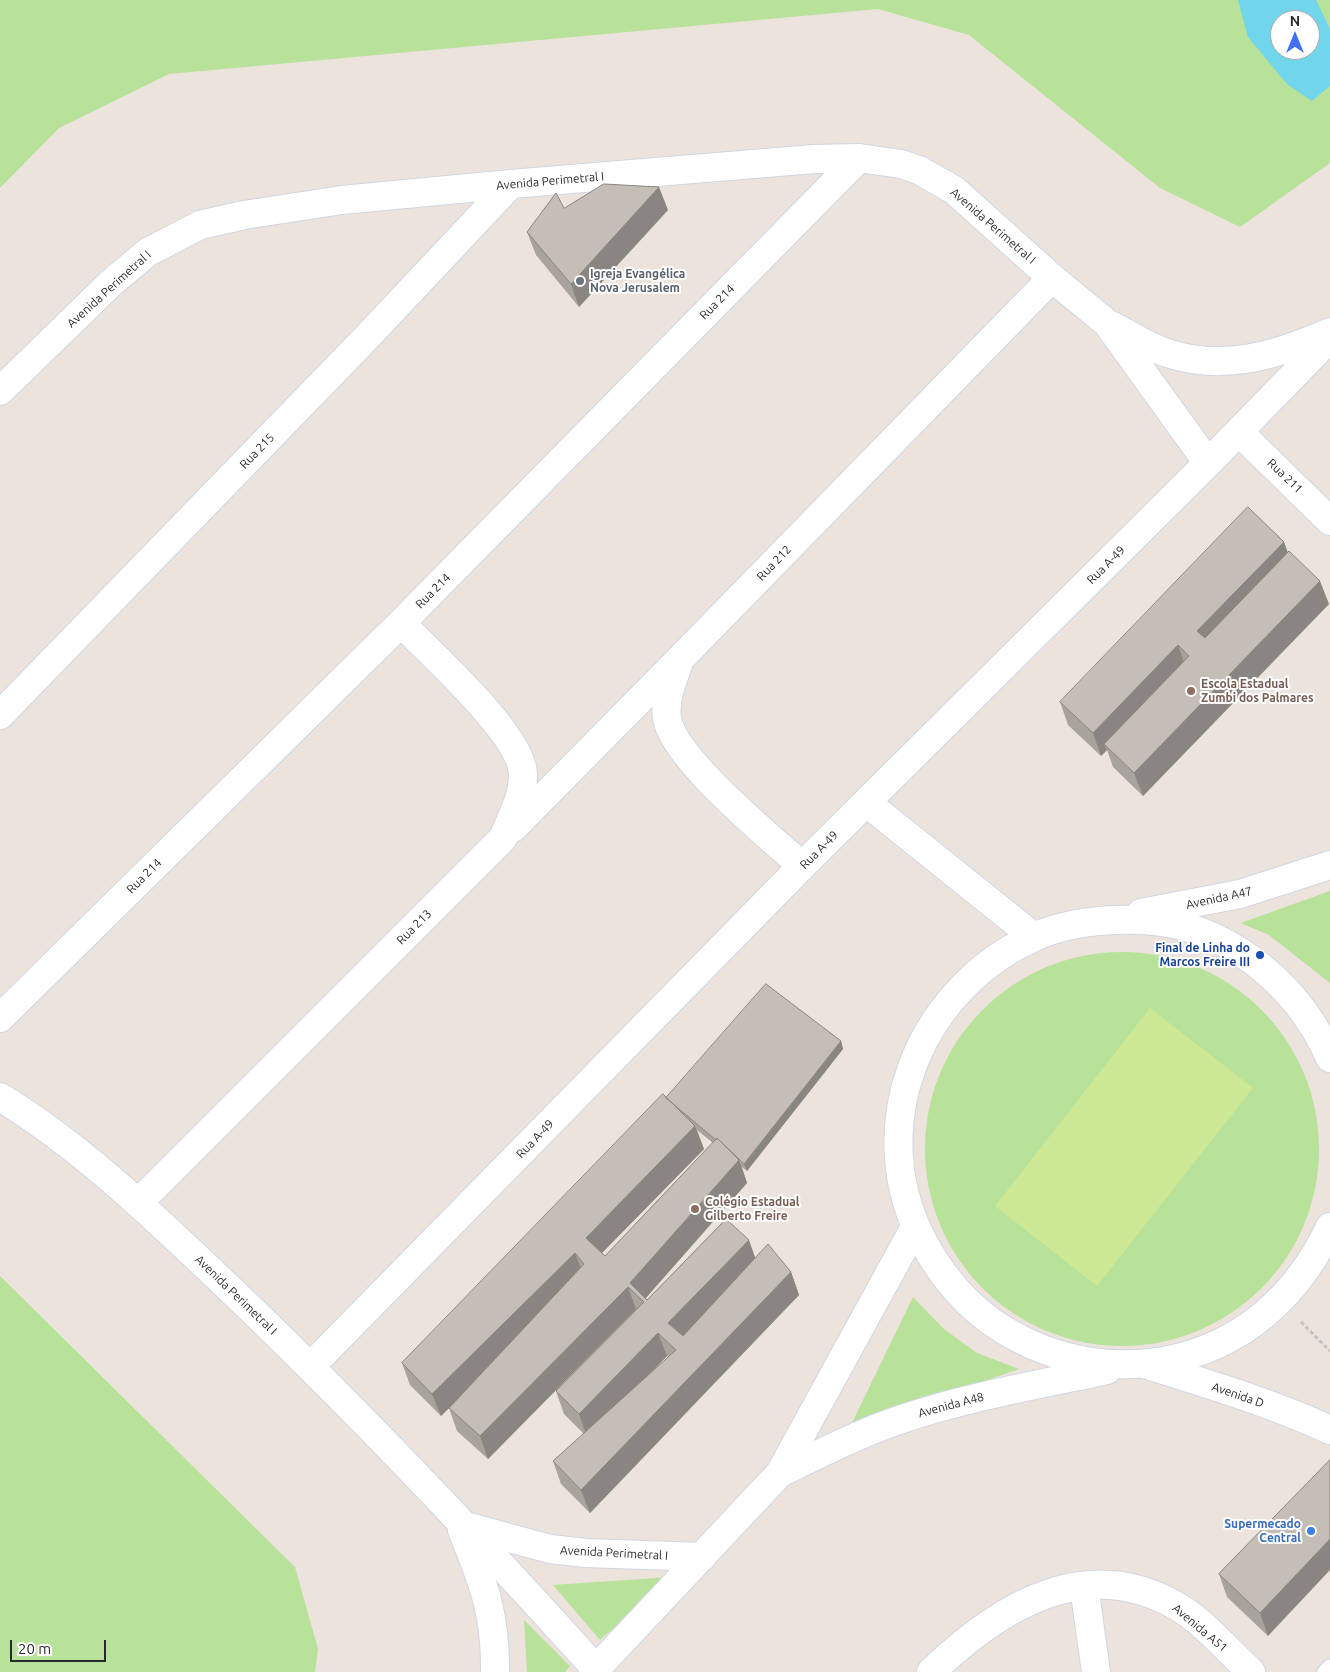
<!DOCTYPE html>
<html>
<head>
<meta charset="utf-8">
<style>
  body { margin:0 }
  #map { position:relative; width:1330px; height:1672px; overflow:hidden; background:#ebe3dc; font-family:Ubuntu,sans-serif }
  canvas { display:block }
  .north { position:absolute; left:1270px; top:10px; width:50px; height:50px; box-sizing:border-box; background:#fff; border:1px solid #aaa; border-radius:50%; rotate:0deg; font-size:14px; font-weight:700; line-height:20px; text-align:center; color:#2a2a2a }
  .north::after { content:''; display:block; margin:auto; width:18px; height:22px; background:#4071f5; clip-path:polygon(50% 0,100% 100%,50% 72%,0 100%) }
  .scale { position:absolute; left:10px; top:1640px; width:96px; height:22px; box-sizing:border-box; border:2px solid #2a2a2a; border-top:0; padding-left:6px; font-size:15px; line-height:18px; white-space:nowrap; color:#2a2a2a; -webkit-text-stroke:4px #fff; paint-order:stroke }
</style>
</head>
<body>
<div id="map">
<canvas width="1330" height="1672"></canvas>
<div class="north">N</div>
<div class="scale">20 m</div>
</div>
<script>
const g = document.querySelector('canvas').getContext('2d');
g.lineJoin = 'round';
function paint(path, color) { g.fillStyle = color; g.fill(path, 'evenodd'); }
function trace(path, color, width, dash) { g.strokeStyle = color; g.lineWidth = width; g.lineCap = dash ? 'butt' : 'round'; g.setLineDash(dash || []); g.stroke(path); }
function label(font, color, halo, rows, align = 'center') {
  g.font = font + ' Ubuntu,sans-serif'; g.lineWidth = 4; g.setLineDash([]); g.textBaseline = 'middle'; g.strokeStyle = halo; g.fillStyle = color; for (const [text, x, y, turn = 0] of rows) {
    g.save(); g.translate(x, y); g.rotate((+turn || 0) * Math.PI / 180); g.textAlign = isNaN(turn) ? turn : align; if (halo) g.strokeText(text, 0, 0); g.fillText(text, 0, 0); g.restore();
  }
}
paint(new Path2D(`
  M0 0H1330V163L1240 227 1160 188 969 35 878 9 169 74 59 128 0 188ZM1280 20H1310V50H1280Z
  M1330 891V983L1269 935 1241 923Z
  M925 1149a197 197 0 1 1 394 0a197 197 0 1 1-394 0Z
  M0 1276 295 1567 318 1649 315 1672H0Z
  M913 1297 944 1329 977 1353 1019 1369 850 1427Z
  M671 1577 600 1640 553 1585Z
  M524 1620 570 1666 565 1672H527Z`), '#b8e199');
paint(new Path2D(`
  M1150 1008 1253 1088 1097 1286 995 1206Z`), '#cce895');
paint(new Path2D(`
  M1238 0H1316L1330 29V86L1312 101 1287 84 1248 37ZM1280 20H1310V50H1280Z`), '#71d5eb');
const lane = new Path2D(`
  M1325 1672 1330 1667`);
const street = new Path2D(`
  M1113 326C1130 335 1148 347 1167 353 1224 372 1277 355 1330 332
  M0 391 111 283 148 252 200 225 244 215 342 200 511 184 814 159 859 158 901 164 919 170 954 190 1052 278 1107 323 1208 463
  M1239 432 1330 521
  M0 715 367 337 511 184
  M867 803 1034 937
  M513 828 676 663
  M802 866C770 837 672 757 667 718 664 698 674 678 680 659L1052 278
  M1141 913 1240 894 1330 865
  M0 1018 401 623 859 158
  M1330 1058C1298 984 1224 922 1140 920 1103 919 1066 922 1032 938 916 992 862 1131 925 1245 947 1285 978 1318 1020 1339 1065 1362 1114 1369 1164 1361 1241 1347 1297 1297 1330 1227
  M0 1097C85 1149 157 1220 230 1289 358 1411 478 1538 596 1669
  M139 1202 503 838C511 818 524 796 523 773 521 734 430 653 401 623
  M311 1366 802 866 1208 463 1330 338
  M780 1473C819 1454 858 1434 899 1420 966 1397 1037 1385 1107 1370
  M469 1527 550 1549 586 1553 702 1557
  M462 1530C483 1582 496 1614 495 1672
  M1084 1586 1096 1672
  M593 1672 780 1473 915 1227
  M931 1672C1000 1606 1087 1552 1180 1608 1206 1624 1228 1651 1251 1672`);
const secondary = new Path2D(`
  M1144 1364C1207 1384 1270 1402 1330 1430`);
trace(lane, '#d1d6e2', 18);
trace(street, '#d1d6e2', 30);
trace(secondary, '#d1d6e2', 30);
trace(new Path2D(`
  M1301 1322 1330 1351`), '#c3c3c3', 3, [4, 2.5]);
trace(lane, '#fff', 15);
trace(street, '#fff', 28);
trace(secondary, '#fff', 28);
paint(new Path2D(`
  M564 208 668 210 579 307 536 255 527 232Z
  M1284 542 1288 553 1329 604 1143 796 1113 767 1107 750 1101 756 1068 725 1060 702Z
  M841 1041 843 1049 747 1171 742 1167 747 1183 646 1298 647 1300 755 1258 791 1272 799 1295 590 1513 561 1484 553 1461 584 1434 564 1414 556 1391 636 1309 488 1459 457 1431 449 1408 441 1416 410 1385 402 1363 666 1098ZM697 1130 713 1143 605 1256 602 1253 704 1149ZM667 1356 668 1357 642 1382Z
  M1330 1460 1268 1636 1227 1597 1219 1574Z`), '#a9a39d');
paint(new Path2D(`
  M659 187 668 210 579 307 571 284Z
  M1284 542 1292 565 1206 654 1197 631Z
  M1320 581 1329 604 1143 796 1134 773Z
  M1178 645 1186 668 1104 744 1107 750 1101 756 1093 733Z
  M841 1041 843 1049 747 1171 744 1164Z
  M695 1126 704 1149 594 1261 586 1238Z
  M739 1160 747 1183 643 1301 630 1283Z
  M749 1240 757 1263 677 1346 668 1323Z
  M575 1253 584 1276 441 1416 432 1394Z
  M791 1272 799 1295 590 1513 581 1490Z
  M628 1287 636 1309 488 1459 480 1436Z
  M658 1333 667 1356 587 1437 579 1414Z
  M1330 1539V1570L1268 1636 1260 1613Z`), '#898580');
const building = new Path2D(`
  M604 184 659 187 571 284 527 232 556 193 564 208Z
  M1248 507 1284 542 1197 631 1205 638 1289 551 1320 581 1134 773 1104 744 1189 656 1178 645 1093 733 1060 702Z
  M766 984 841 1041 744 1164 717 1138 716 1140 666 1098Z
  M663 1094 695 1126 586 1238 605 1256 717 1138 739 1160 630 1283 647 1300 726 1219 749 1240 668 1323 683 1336 768 1244 791 1272 581 1490 553 1461 676 1350 658 1333 579 1414 556 1391 644 1302 628 1287 480 1436 449 1408 584 1264 575 1253 432 1394 402 1363Z
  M1330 1460V1539L1260 1613 1219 1574Z`);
paint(building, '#c4beb7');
trace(building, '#898580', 1);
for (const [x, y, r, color] of [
  [580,281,5,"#6b7280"],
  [1191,691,5,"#8d6e63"],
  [1260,955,5,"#1a4fb4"],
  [695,1209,5,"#8d6e63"],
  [1311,1531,5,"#3f7fe0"]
]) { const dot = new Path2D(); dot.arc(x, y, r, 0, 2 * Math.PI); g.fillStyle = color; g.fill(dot); trace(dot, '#fff', 2); }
label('12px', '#2a2a2a', '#fff', [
  ["Avenida Perimetral I",550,181,-5],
  ["Avenida Perimetral I",993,226,41],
  ["Avenida Perimetral I",109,289,-42],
  ["Rua 214",717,302,-45],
  ["Rua 215",257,451,-46],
  ["Rua 211",1285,476,44],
  ["Rua 212",774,563,-46],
  ["Rua A-49",1106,565,-45],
  ["Rua 214",433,591,-45],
  ["Rua A-49",819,850,-45],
  ["Rua 214",144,876,-45],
  ["Avenida A47",1219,898,-12],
  ["Rua 213",414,927,-45],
  ["Rua A-49",535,1139,-46],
  ["Avenida Perimetral I",236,1295,44],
  ["Avenida D",1238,1395,19],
  ["Avenida A48",951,1405,-15],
  ["Avenida Perimetral I",614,1553,3],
  ["Avenida A51",1200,1628,40]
]);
label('bold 12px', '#5b616d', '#fff', [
  ["Igreja Evangélica",590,274],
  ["Nova Jerusalem",590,288]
], 'left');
label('bold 12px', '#785e54', '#fff', [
  ["Escola Estadual",1201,684],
  ["Zumbi dos Palmares",1201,698],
  ["Colégio Estadual",705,1202],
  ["Gilberto Freire",705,1216]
], 'left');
label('bold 12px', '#164399', '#fff', [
  ["Final de Linha do",1250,948],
  ["Marcos Freire III",1250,962]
], 'right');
label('bold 12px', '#366cbe', '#fff', [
  ["Supermecado",1301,1524],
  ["Central",1301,1538]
], 'right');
</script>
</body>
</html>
